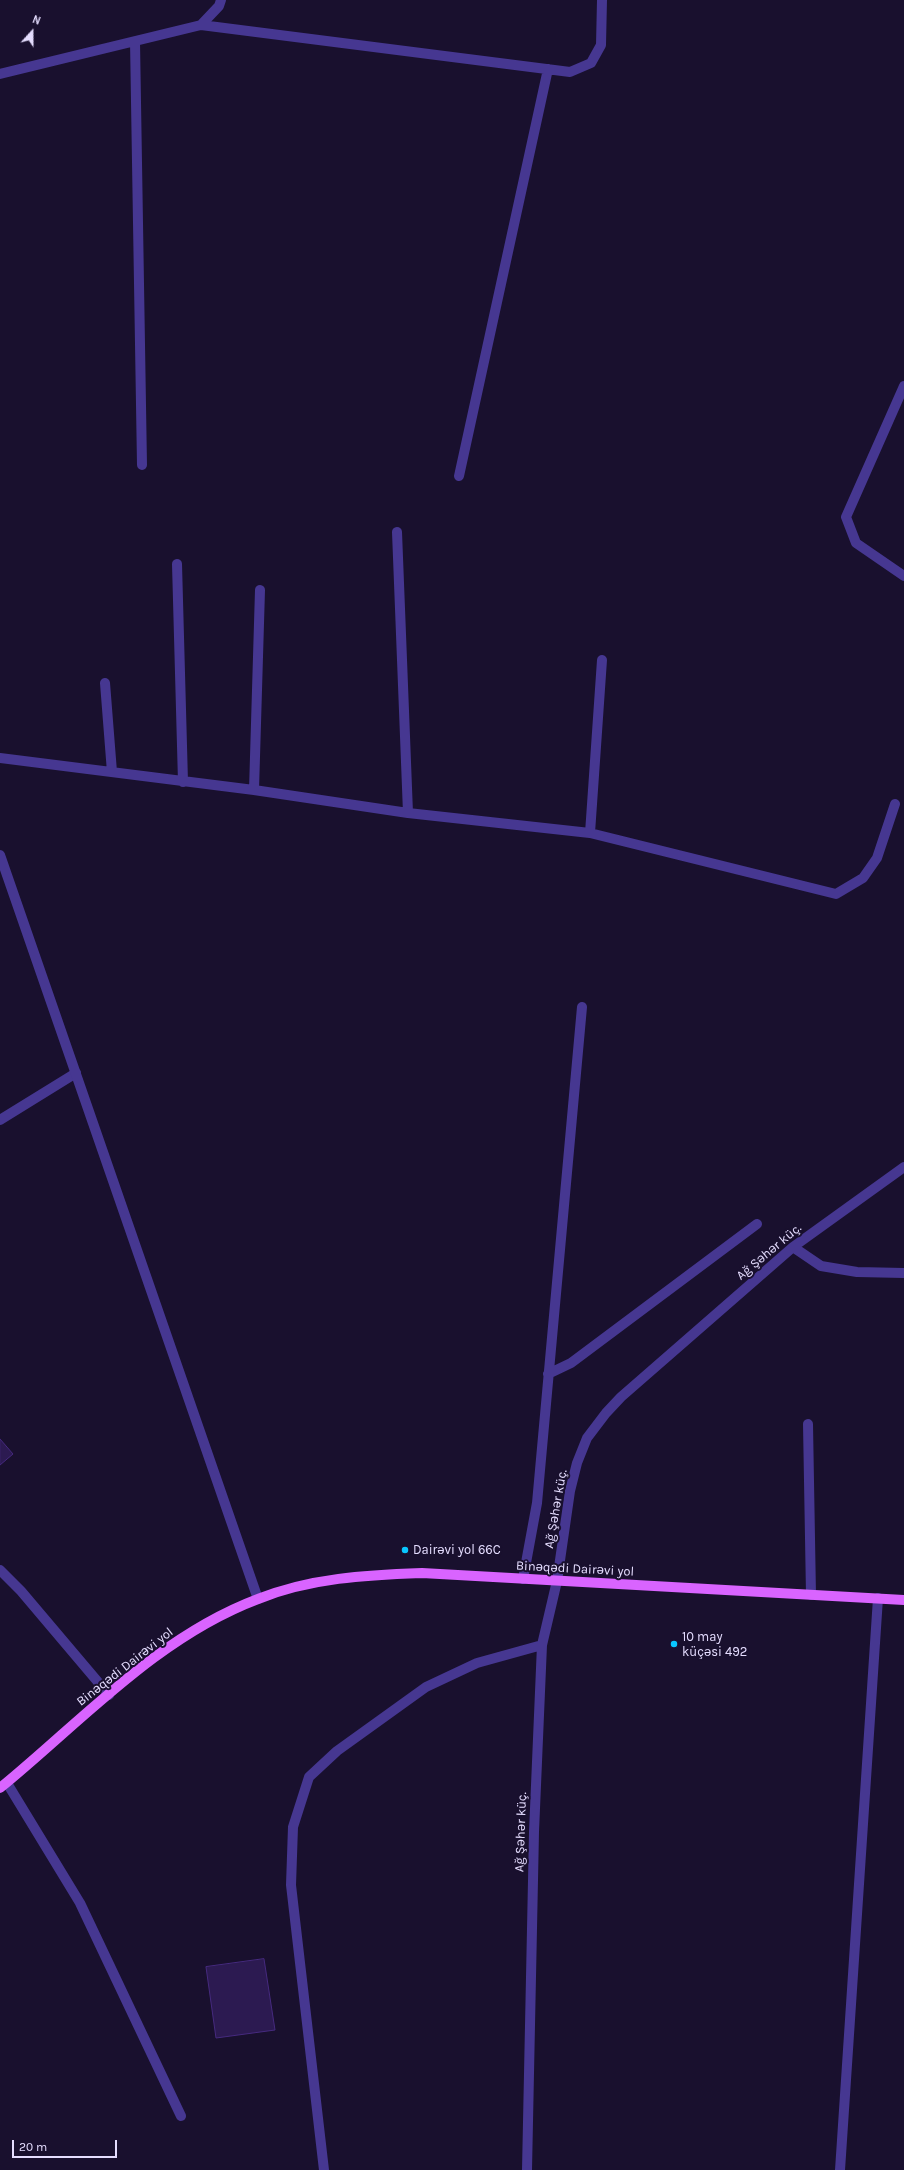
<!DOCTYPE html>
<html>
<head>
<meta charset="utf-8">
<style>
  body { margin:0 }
  #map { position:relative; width:904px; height:2170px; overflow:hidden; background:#19102e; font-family:Karla,sans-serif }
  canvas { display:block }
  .north { position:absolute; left:12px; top:12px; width:40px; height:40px; -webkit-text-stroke:3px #19102e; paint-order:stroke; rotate:21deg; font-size:11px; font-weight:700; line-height:16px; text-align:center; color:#e5ddff }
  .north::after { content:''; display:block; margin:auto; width:14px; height:18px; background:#e5ddff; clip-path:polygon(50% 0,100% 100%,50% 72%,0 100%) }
  .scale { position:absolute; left:12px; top:2140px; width:105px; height:18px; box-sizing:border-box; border:2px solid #e5ddff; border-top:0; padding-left:5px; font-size:12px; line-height:14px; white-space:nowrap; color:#e5ddff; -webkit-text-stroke:3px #19102e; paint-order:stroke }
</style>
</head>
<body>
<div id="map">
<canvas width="904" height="2170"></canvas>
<div class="north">N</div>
<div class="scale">20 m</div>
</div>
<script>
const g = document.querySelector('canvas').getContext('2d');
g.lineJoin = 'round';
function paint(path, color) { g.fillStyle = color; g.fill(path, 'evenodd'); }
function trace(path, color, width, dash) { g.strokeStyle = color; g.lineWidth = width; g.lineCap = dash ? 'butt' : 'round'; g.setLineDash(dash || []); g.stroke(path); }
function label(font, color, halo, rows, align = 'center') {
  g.font = font + ' Karla,sans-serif'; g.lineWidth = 4; g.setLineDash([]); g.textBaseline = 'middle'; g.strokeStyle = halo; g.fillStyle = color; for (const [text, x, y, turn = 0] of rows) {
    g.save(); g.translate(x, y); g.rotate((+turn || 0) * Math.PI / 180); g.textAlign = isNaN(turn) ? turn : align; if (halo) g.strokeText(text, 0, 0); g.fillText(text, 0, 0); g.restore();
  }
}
const building = new Path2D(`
  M0 1439 13 1454 0 1465Z
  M264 1959 275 2030 216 2038 206 1967Z`);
paint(building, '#2c1a51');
trace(building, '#462a7f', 1);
trace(new Path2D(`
  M201 25 570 72 591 63 601 45 602 0
  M135 41 142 465
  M0 74 201 25 219 6 221 0
  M459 476 548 69
  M0 1120 76 1073
  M548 1374 571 1363 757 1224
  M808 1424 811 1595
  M0 1570 21 1591 109 1695
  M523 1579 537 1503 582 1007
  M7 1783 80 1903 181 2116`), '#463791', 10);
trace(new Path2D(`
  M904 386 846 517 856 543 904 576
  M397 532 408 813
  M177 564 183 782
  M105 683 112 772
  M0 758 254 790 408 813 590 833 836 894 863 878 877 858 895 804
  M254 790 260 590
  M590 833 602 660
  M0 855 258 1599
  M793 1247 821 1266 857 1272 904 1273
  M324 2170 291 1885 293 1827 309 1777 337 1751 426 1687 477 1663 542 1645
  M527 2170 534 1832 542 1645 557 1581 570 1491 577 1463 587 1438 606 1413 621 1397 793 1247 904 1167
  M840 2170 878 1598`), '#463791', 10);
trace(new Path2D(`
  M0 1788C82 1721 157 1637 258 1599 310 1578 366 1575 422 1573L904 1600`), '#d964ff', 10);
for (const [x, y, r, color] of [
  [405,1550,4,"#09c7ff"],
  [674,1644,4,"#09c7ff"]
]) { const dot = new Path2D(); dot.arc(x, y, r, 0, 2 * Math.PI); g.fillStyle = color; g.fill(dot); trace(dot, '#19102e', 1.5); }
label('13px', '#e5ddff', '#19102e', [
  ["Ağ Şəhər küç.",769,1252,-40],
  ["Ağ Şəhər küç.",556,1509,-80],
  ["Binəqədi Dairəvi yol",575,1569,3],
  ["Binəqədi Dairəvi yol",125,1667,-38],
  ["Ağ Şəhər küç.",521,1832,-88]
]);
label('13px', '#e5ddff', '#19102e', [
  ["Dairəvi yol 66C",413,1550],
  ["10 may",682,1637],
  ["küçəsi 492",682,1652]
], 'left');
</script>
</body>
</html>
